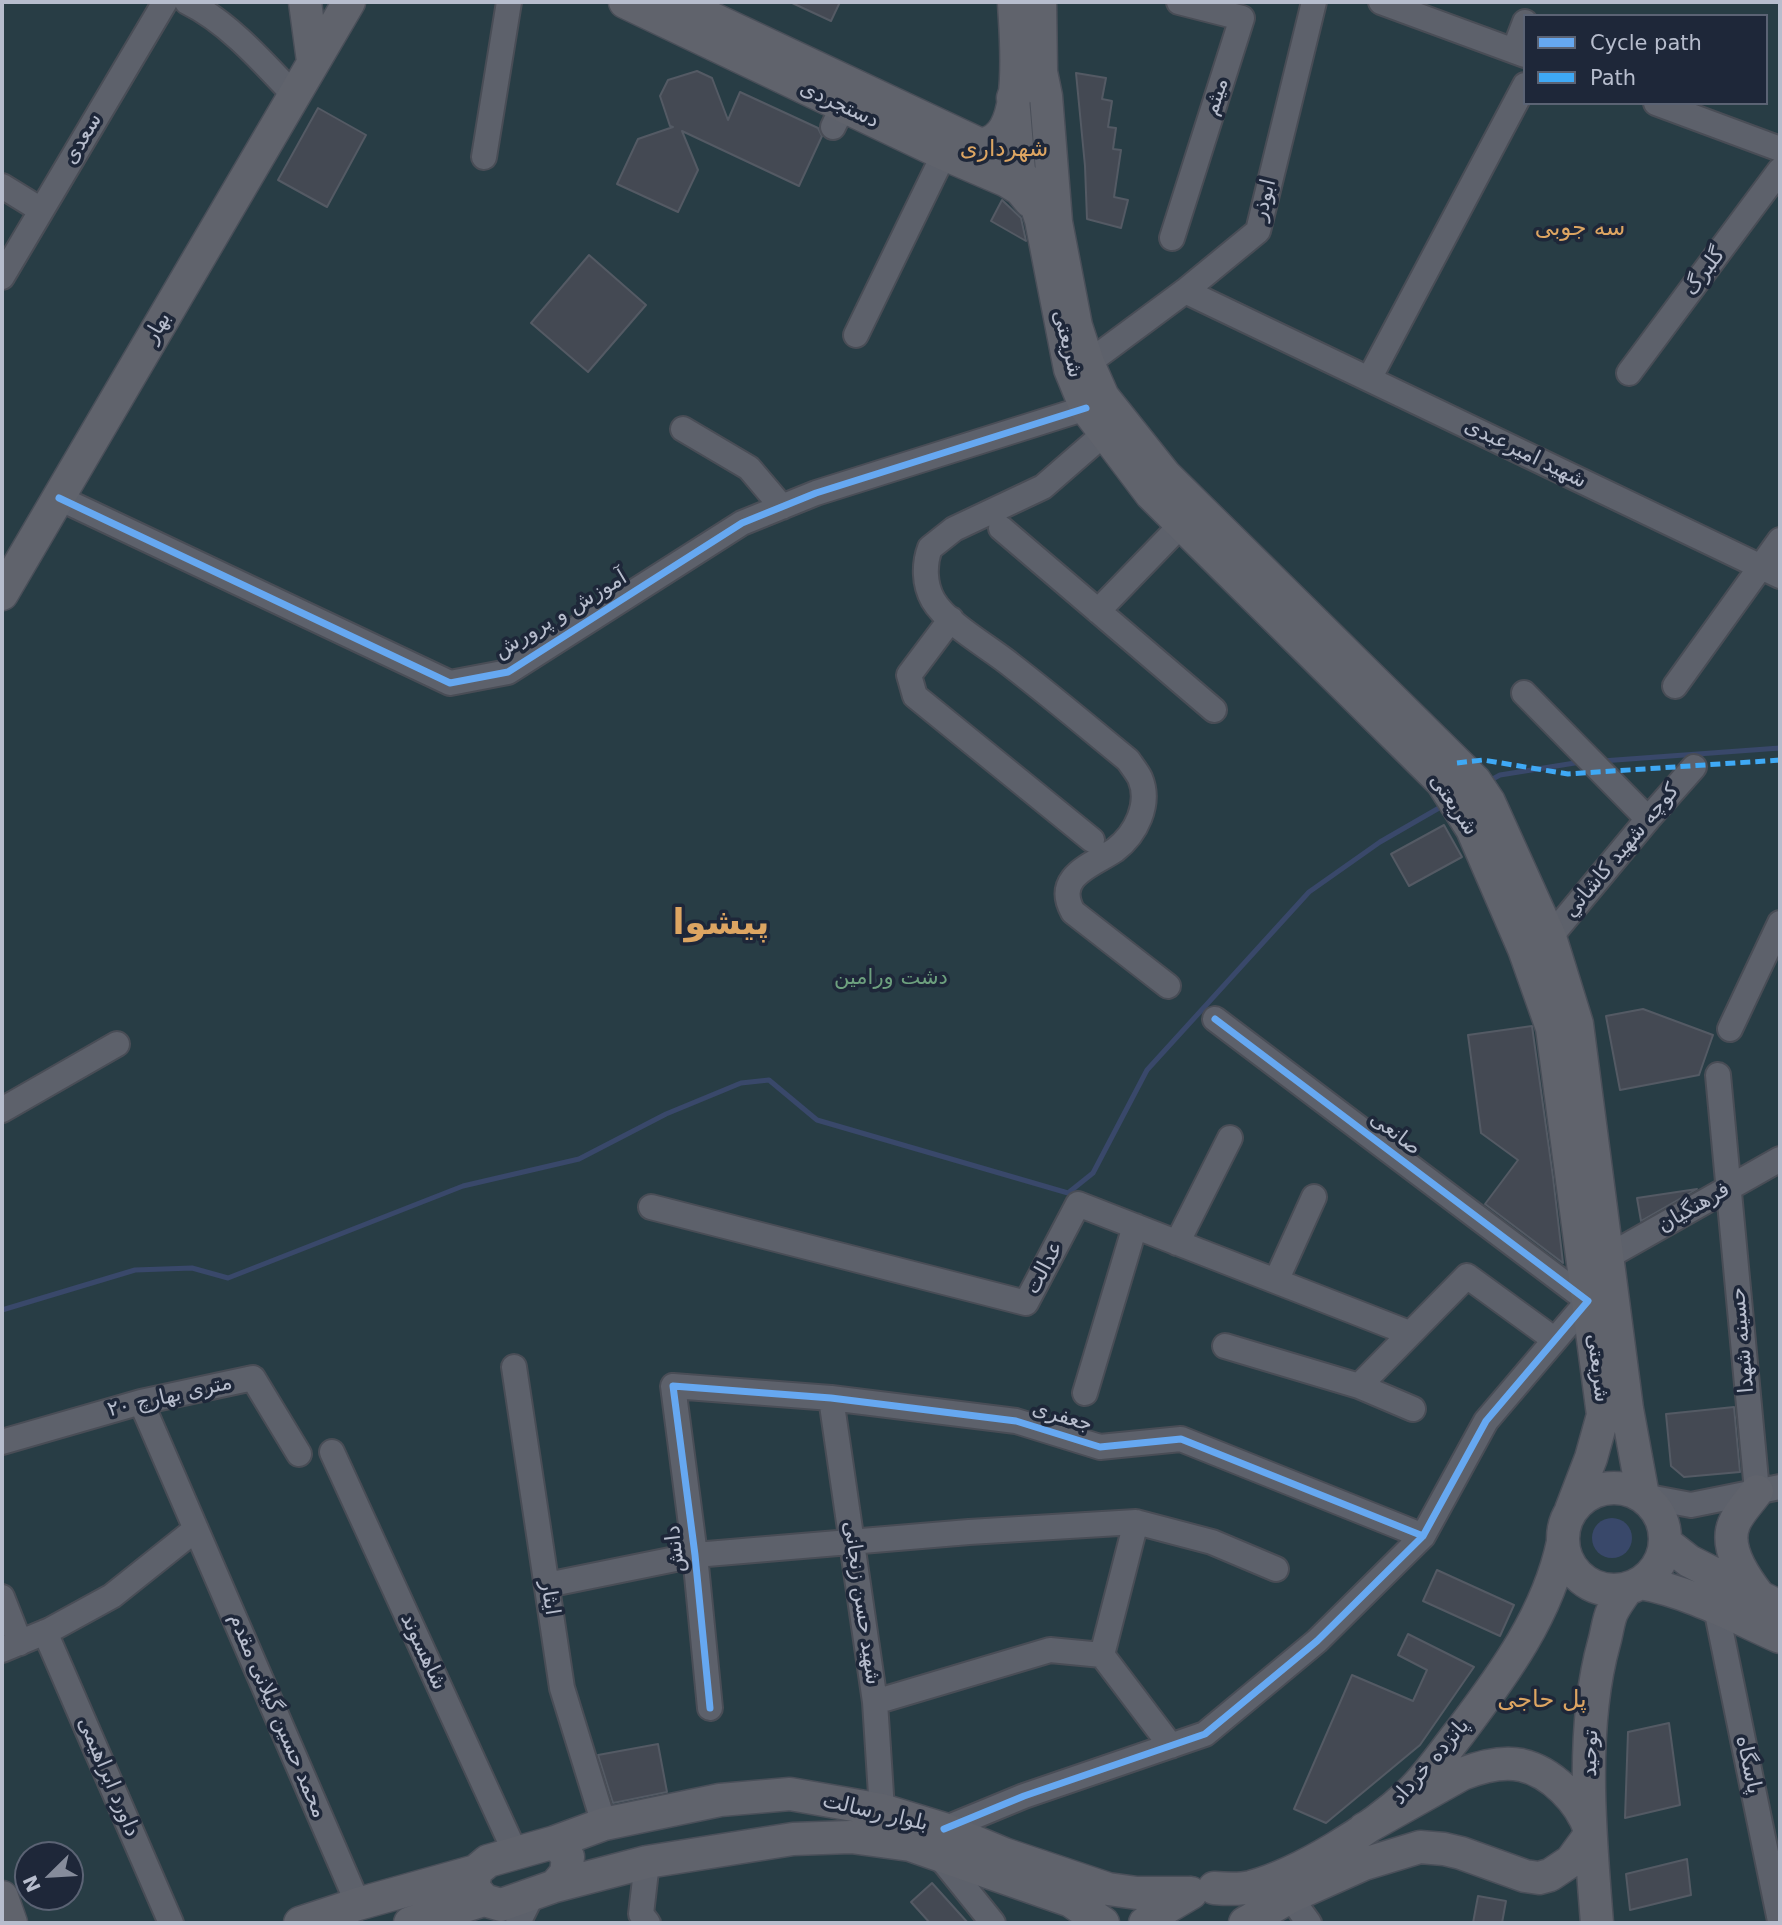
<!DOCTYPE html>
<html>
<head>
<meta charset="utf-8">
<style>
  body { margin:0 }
  #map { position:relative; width:1782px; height:1925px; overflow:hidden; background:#2c323e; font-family:"DejaVu Sans",sans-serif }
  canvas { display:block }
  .frame { position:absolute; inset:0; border:4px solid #b7bdcd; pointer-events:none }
  .legend { position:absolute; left:1523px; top:14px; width:245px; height:91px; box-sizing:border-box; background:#1e2739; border:2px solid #5b6374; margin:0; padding:9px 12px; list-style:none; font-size:21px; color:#b7bdcd }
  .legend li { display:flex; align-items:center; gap:14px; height:35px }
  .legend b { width:35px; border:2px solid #5b6374 }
  .north { position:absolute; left:14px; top:1841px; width:70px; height:70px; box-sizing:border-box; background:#1e2739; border:2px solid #5b6374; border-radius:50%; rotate:246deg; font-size:19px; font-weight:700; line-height:28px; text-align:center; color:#b7bdcd }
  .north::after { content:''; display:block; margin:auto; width:24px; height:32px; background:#868c9b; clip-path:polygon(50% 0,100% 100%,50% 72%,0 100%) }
</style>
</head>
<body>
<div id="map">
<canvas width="1782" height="1925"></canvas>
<div class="frame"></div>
<ul class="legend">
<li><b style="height:9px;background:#66a8f1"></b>Cycle path</li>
<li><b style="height:9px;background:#3fa9f5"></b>Path</li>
</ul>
<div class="north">N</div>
</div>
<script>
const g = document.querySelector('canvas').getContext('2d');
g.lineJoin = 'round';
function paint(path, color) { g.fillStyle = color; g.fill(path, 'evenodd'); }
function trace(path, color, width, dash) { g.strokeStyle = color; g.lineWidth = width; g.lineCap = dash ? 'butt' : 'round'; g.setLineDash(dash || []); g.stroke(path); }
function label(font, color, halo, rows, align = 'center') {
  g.font = font + ' "DejaVu Sans",Cairo,sans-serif'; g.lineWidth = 7; g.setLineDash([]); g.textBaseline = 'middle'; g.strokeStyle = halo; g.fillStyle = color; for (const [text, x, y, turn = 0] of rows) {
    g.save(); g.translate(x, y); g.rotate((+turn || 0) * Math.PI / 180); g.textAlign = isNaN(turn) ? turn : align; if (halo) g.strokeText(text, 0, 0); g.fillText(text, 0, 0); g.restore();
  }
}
paint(new Path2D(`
  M2 2H1780V1923H2ZM1525 16H1766V103H1525ZM28 1855H70V1897H28Z`), '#283d45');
paint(new Path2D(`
  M1592 1538a20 20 0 1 1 40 0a20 20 0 1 1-40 0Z`), '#39486a');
trace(new Path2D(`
  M1602 761 1780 748
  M1489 781 1500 775 1581 762
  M2 1310 135 1270 192 1268 228 1278 463 1186 579 1159 666 1114 741 1083 769 1080 817 1120 1068 1193 1093 1173 1147 1070 1309 892 1380 842 1439 808`), '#39486a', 5);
const building = new Path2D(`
  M790 2H840L831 21Z
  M697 71 712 78 728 120 740 92 818 128 822 136 799 186 682 131 698 170 678 212 617 184 638 139 673 127 670 126 660 96 668 80Z
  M1076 73 1106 78 1102 99 1112 101 1108 127 1116 128 1113 149 1121 150 1114 197 1128 200 1121 228 1087 219 1085 166Z
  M318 108 366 135 327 207 278 180Z
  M1002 200 1021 218 1026 241 991 221Z
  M589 255 646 305 588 372 531 323Z
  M1444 825 1462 857 1409 886 1391 854Z
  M1643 1009 1713 1035 1699 1075 1620 1090 1606 1016Z
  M1532 1026 1553 1177 1563 1263 1485 1204 1518 1160 1481 1133 1468 1035Z
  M1697 1189 1641 1221 1637 1198Z
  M1734 1407 1740 1472 1684 1477 1671 1466 1666 1414Z
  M1437 1570 1514 1605 1500 1636 1423 1601Z
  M1408 1634 1474 1667 1420 1745 1326 1823 1294 1809 1352 1675 1413 1701 1427 1670 1398 1655Z
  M1669 1723 1680 1805 1625 1818 1628 1732Z
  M658 1744 667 1792 613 1803 598 1755Z
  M1687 1859 1691 1895 1630 1910 1626 1874Z
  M932 1883 968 1923H930L911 1902Z
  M1478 1896 1506 1901 1502 1923H1473Z`);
paint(building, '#444953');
trace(building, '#545a64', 2);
const minor = new Path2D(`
  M187 2C228 22 263 62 294 95
  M1381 2 1525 55
  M1514 51 1525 22
  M1656 103 1780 149
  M833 127 843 106
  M484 157 509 2
  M2 186 41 210
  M1172 238 1242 18 1179 2
  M2 277 165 2
  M1185 291 1780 576
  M856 335 944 154
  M1088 363 1185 291 1258 231 1314 2
  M1629 373 1780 170
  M1369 379 1525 85
  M683 429 749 468 782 507
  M1105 433 1043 487 954 529 930 548C924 564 924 584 933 600 947 624 989 647 1011 665 1051 696 1089 728 1128 760 1132 766 1137 772 1140 778 1151 804 1136 834 1115 850 1093 865 1053 876 1073 912L1168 986
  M59 498 450 683 508 672 742 523 816 493 1086 408
  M1001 528 1214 710
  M1098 611 1182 524
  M951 619 909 675 915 696 1092 840
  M1675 686 1780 540
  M1524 693 1648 819
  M1550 937 1648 819 1694 767
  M1730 1029 1780 923
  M1718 1075 1757 1491
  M2 1110 117 1044
  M651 1207 1026 1303 1078 1204 1409 1333
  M1177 1243 1230 1138
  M1607 1257 1780 1159
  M1276 1281 1314 1197
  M1225 1346 1359 1386 1413 1409
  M514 1367 562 1688 604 1824
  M1359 1386 1467 1276 1555 1340
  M1085 1393 1135 1226
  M831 1398 875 1702 882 1810
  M141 1402 358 1904
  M2 1442 141 1402 253 1378 299 1454
  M332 1452 515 1852
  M1643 1496 1691 1505 1780 1487
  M1136 1522 1102 1655 1171 1746
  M547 1585 695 1555 969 1532 1136 1522 1212 1542 1276 1569
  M2 1597 20 1643
  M1716 1608 1780 1921
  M45 1632 171 1923
  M2 1650 50 1630 112 1596 196 1529
  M875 1702 1050 1650 1102 1655
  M710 1708 695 1555 673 1386 831 1398 1016 1421 1100 1447 1181 1439 1423 1536
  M944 1829 1024 1796 1205 1734 1317 1641 1423 1536 1486 1421 1588 1301 1215 1019
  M939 1856 993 1923
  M647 1862 641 1914 648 1923
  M1290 1897 1309 1923
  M518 1923 533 1893`);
const major = new Path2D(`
  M305 2 313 61
  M625 2 944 154 1007 181 1020 189 1030 201
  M677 2 979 144C1029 145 1015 35 1014 2
  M1040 2 1041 72 1046 96
  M2 594 349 2
  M1563 1539a51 51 0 1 1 102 0a51 51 0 1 1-102 0Z
  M1757 1491C1750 1501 1738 1513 1734 1524 1724 1548 1745 1578 1759 1596
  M1571 1510 1591 1458 1603 1415 1552 1028 1524 949 1472 829 1442 782 1151 494 1086 408 1070 369 1041 220 1034 199 1019 171 1013 98C1016 86 1023 81 1036 84L1046 96 1056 222 1076 326 1088 363 1103 397 1165 475 1475 781 1489 802 1550 937 1577 1024 1627 1409 1643 1496
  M1666 1543 1689 1561 1780 1607
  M1641 1583C1690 1592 1735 1617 1780 1637
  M555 1842 604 1824 720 1800 790 1794 882 1810 944 1829 1004 1854 1108 1889 1137 1893H1190
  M555 1886 566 1873 568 1857 555 1842 488 1861 476 1871 473 1887 484 1900 501 1905 555 1886 647 1862 793 1839 851 1837 910 1845 1071 1901 1103 1923
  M1214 1888C1226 1889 1239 1890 1251 1887 1302 1873 1372 1829 1410 1793 1429 1775 1444 1752 1460 1732 1504 1674 1548 1614 1563 1542
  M2 1897 11 1923
  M300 1923 358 1904 476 1871
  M410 1923 484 1900
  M1145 1923 1159 1912 1191 1893
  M1245 1923 1290 1897 1364 1864 1420 1847 1444 1849 1461 1853 1525 1876 1539 1878 1550 1875 1571 1861 1587 1839 1590 1830C1580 1801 1552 1772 1521 1765 1501 1761 1480 1767 1462 1774L1364 1829
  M1597 1923C1590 1835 1580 1729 1604 1643 1607 1633 1608 1621 1612 1612 1616 1604 1622 1596 1627 1589`);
trace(minor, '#494d56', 28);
trace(major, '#4a4f59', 35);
trace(minor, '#5d616b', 24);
trace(major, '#60636c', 32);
trace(new Path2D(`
  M1457 763 1483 760 1568 774 1780 760`), '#3fa9f5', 5, [10, 5]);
trace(new Path2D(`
  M59 498 450 683 508 672 742 523 816 493 1086 408
  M710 1708 695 1555 673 1386 831 1398 1016 1421 1100 1447 1181 1439 1423 1536
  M944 1829 1024 1796 1205 1734 1317 1641 1423 1536 1486 1421 1588 1301 1215 1019`), '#66a8f1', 7);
label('21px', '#b7bdcd', '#1e2739', [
  ["میثم",1217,97,-72],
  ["دستجردی",839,105,25],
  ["سعدی",83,139,-59],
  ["ابوذر",1265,200,-76],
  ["گلبرگ",1705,272,-53],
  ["بهار",158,328,-60],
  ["شریعتی",1067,344,76],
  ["شهید امیرعبدی",1525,454,26],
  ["آموزش و پرورش",561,615,-31],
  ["شریعتی",1453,805,56],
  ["كوچه شهيد كاشاني",1622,851,-50],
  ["صانعی",1395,1134,37],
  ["فرهنگیان",1694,1208,-30],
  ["عدالت",1045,1268,-62],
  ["حسینه شهدا",1743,1340,-95],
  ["شریعتی",1597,1368,83],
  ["۲۰ متری بهارچ",170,1397,-13],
  ["جعفری",1062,1417,17],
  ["دانش",676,1549,-97],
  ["ایثار",549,1598,81],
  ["شهید حسن زنجانی",861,1603,82],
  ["شاهسوند",423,1652,65],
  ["محمد حسین گیلانی مقدم",277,1716,67],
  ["توحید",1591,1753,-88],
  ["پانزده خرداد",1431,1762,-49],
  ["پاسگاه",1748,1765,78],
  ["داورد ابراهیمی",108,1777,67],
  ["بلوار رسالت",875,1813,13]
]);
label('21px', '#6da07e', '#1e2739', [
  ["دشت ورامین",891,979]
]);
label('23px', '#dda562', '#1e2739', [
  ["شهرداری",1004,150],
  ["سه جوبی",1580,229]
]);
label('24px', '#dda562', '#1e2739', [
  ["پل حاجی",1542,1701]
]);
label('bold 35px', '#dda562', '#1e2739', [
  ["پیشوا",721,925]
]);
</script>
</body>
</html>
